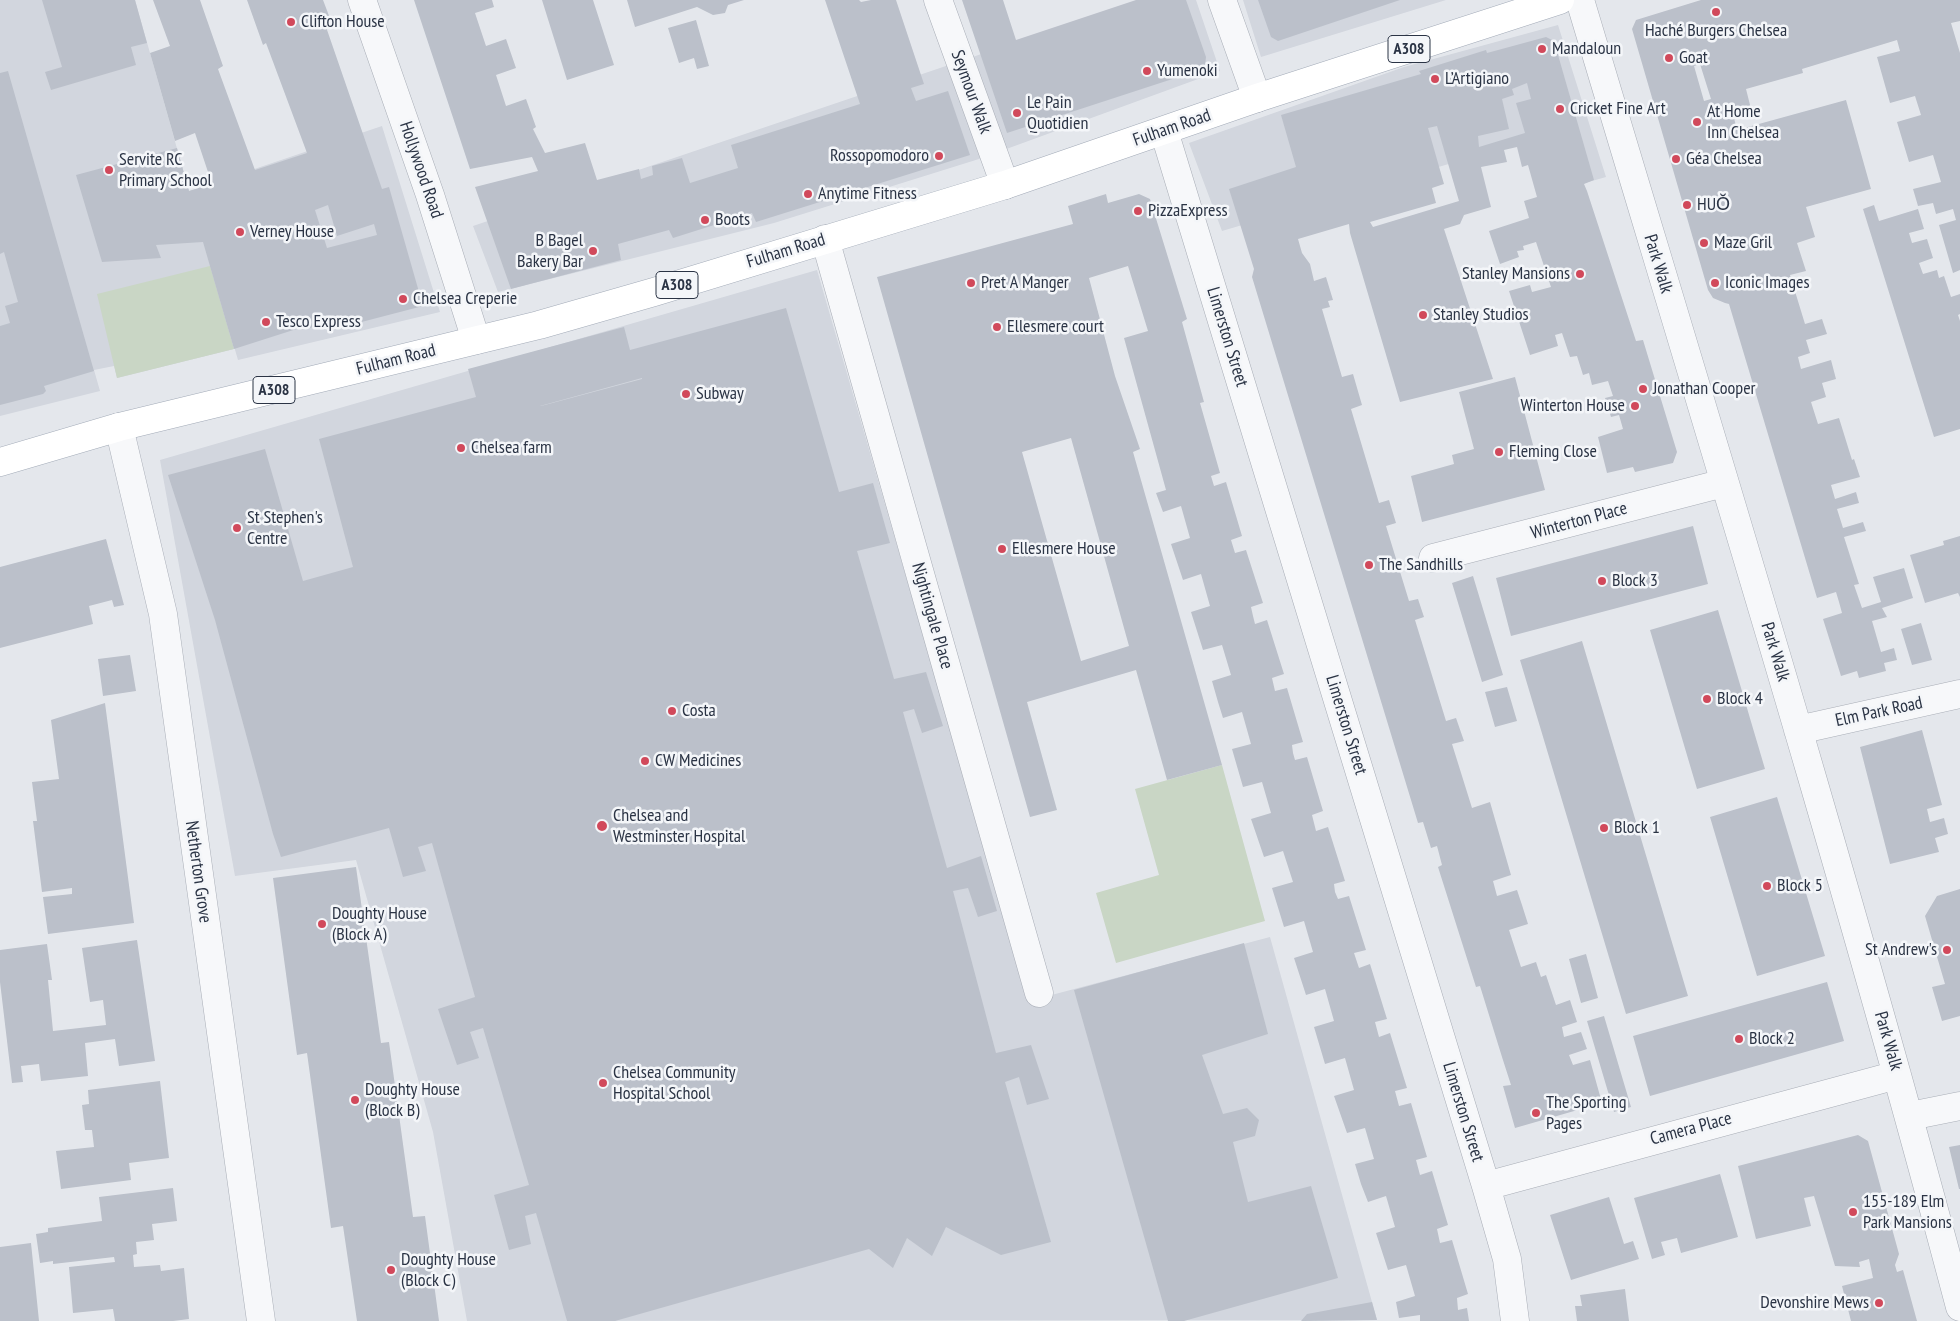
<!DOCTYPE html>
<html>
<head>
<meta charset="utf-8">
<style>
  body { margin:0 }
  canvas { display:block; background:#e4e7ec }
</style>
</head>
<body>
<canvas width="1960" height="1321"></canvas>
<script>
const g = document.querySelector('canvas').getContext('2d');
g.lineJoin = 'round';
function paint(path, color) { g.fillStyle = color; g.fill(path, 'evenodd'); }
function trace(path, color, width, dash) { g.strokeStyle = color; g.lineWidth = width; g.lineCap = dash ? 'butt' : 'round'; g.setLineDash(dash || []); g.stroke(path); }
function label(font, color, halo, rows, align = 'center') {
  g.font = font + ' "PT Sans Narrow",sans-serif'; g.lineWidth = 5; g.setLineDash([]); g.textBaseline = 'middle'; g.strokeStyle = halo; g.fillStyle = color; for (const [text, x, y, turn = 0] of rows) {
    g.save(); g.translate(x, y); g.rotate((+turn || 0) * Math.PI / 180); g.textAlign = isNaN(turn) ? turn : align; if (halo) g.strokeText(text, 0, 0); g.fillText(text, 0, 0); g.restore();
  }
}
paint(new Path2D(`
  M0 0H135L189 191 382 126 440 312 238 360 213 274 234 349 117 378 114 366 94 370 100 391 0 416Z
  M1141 0H1196L1220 71 979 159 774 223 498 292 473 226Z
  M1243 0H1446L1261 57Z
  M1558 25 1606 177 1542 195 1523 142 1222 231 1189 143 1404 67Z
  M817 270 1029 1001 1270 937 1377 1320 467 1321 433 1132 356 860 235 876 160 460Z`), '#d2d6de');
paint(new Path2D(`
  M210 266 234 349 117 378 97 294Z
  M1222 765 1265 921 1116 963 1096 893 1159 875 1135 789Z`), '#c9d6c5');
paint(new Path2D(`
  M42 0H135L147 43 131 47 136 65 51 90 45 72 62 67Z
  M153 0H200L223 66 218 69 255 170 307 153 266 43 263 45 247 0H323L331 21 325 24 382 189 389 187 423 306 350 325 348 316 310 328 309 325 234 349 203 242 156 245 161 258 102 262 76 175 177 148 189 191 212 184 195 133 175 141 150 53 170 46ZM328 205 337 236 374 224 377 235 327 248 315 210Z
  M414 0H492L494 7 475 13 486 46 506 39 516 68 496 75 506 106 526 99 536 127 533 129 545 153 585 143 597 180 639 169 641 179 653 175 652 166 682 158 690 183 738 168 731 145 860 104 825 0H859L861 2 871 0H896L924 84 911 88 916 101 948 91 970 155 756 222 752 213 673 238 669 230 618 244 621 260 511 289 475 187 538 171 532 157 470 169Z
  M542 0H593L614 65 567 80Z
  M627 0H744L728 5 725 13 713 15 697 7 635 27Z
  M962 0H1003L1016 40 1136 0H1186L1206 57 1205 65 1200 70 1007 133Z
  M1258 0H1400L1278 41 1271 37Z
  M1701 0H1960V21L1951 23 1960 53V270L1953 273 1939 225 1956 220 1953 209 1936 214 1933 203 1918 206 1913 189 1941 182 1933 155 1909 162 1897 122 1921 115 1915 96 1890 103 1877 57 1900 51 1897 40 1802 69 1803 73 1746 89 1751 109 1733 114 1737 130 1846 100 1871 189 1806 207 1815 237 1797 243 1806 271 1790 275 1805 324 1822 319 1827 334 1806 340 1810 353 1798 357 1801 369 1831 360 1836 379 1822 383 1826 397 1811 402 1818 424 1839 418 1852 460 1854 459 1860 477 1831 485 1835 499 1856 492 1859 503 1837 509 1843 528 1863 522 1866 531 1844 537 1859 584 1854 585 1862 608 1881 602 1873 577 1904 568 1913 598 1882 608 1887 617 1872 621 1881 652 1894 648 1897 660 1884 663 1886 671 1859 678 1857 671 1841 676 1823 619 1842 613 1839 602 1836 592 1817 598 1729 304 1725 303 1713 298 1708 290 1632 29 1636 20ZM1700 64 1711 99 1704 101 1694 66Z
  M696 20 709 66 697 69 694 58 679 63 668 28Z
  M1546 37 1554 41 1594 180 1584 184 1587 191 1636 341 1643 340 1677 452 1673 463 1635 472 1633 467 1607 473 1598 437 1623 429 1619 415 1611 417 1605 398 1613 396 1608 381 1592 385 1589 373 1583 375 1577 356 1570 357 1562 333 1555 335 1558 346 1530 355 1509 291 1530 285 1532 292 1551 287 1536 242 1523 246 1524 250 1517 251 1519 257 1500 264 1489 231 1529 218 1524 201 1537 197 1528 165 1522 167 1517 147 1504 150 1507 162 1481 167 1491 207 1464 215 1460 224 1444 229 1493 379 1400 402 1355 250 1350 233 1349 224 1298 239 1302 253 1310 264 1314 281 1326 277 1333 300 1328 301 1330 307 1322 309 1342 377 1353 374 1362 405 1351 409 1379 503 1389 500 1396 523 1386 526 1409 601 1418 599 1424 617 1415 620 1446 721 1456 718 1464 741 1452 744 1472 808 1490 802 1511 875 1493 881 1497 896 1517 890 1522 905 1528 924 1509 930 1521 967 1536 962 1541 977 1546 975 1556 1005 1570 1000 1577 1022 1562 1027 1564 1037 1581 1032 1587 1049 1569 1055 1573 1065 1590 1060 1602 1103 1515 1128 1503 1086 1511 1085 1502 1057 1480 986 1476 987 1438 867 1442 865 1437 846 1431 848 1423 822 1418 823 1252 277 1254 269 1229 189 1296 167 1281 115 1421 74 1419 71 1486 50 1487 53ZM1527 83 1531 99 1516 103 1525 133 1479 147 1478 136 1509 129 1502 99 1514 95 1512 89ZM1437 126 1459 201 1373 227 1370 222 1436 203 1432 188 1444 184 1428 128Z
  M8 71 94 371 44 386 46 391 43 394 0 405V326L10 323 5 306 18 302 4 252 0 254V73Z
  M1106 194 1108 203 1139 194 1150 199 1187 319 1182 322 1204 402 1200 403 1220 473 1211 476 1214 486 1226 482 1242 536 1231 540 1235 553 1246 550 1263 603 1251 607 1253 616 1255 624 1267 620 1284 674 1272 678 1275 691 1287 688 1303 742 1292 745 1293 753 1295 760 1307 757 1323 811 1312 815 1316 831 1328 827 1345 881 1334 884 1335 892 1338 899 1349 896 1366 950 1354 953 1359 968 1370 964 1387 1019 1375 1022 1379 1037 1390 1033 1407 1088 1395 1091 1399 1106 1411 1103 1427 1157 1416 1160 1420 1175 1432 1171 1448 1225 1437 1229 1440 1243 1452 1240 1468 1294 1457 1298 1458 1310 1467 1308 1469 1321H1420V1315L1399 1318 1396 1302 1415 1296 1406 1265 1388 1270 1376 1233 1395 1227 1386 1196 1368 1202 1361 1184 1355 1164 1374 1159 1365 1128 1347 1133 1334 1096 1354 1090 1345 1058 1325 1064 1314 1027 1334 1021 1325 989 1306 995 1294 958 1313 952 1304 921 1284 927 1272 888 1293 882 1283 851 1264 857 1251 819 1271 813 1262 782 1243 787 1232 749 1251 744 1242 712 1223 718 1218 702 1212 681 1231 675 1222 645 1203 650 1191 612 1210 606 1201 574 1183 580 1171 544 1190 538 1181 506 1163 512 1156 493 1166 490 1124 338 1148 331 1128 266 1089 278 1115 376 1140 449 1133 452 1222 765 1167 780 1136 670 1027 702 1057 810 1030 817 877 277 1073 224 1068 206ZM1071 438 1129 646 1081 661 1022 452Z
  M1874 205 1879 221 1918 209 1924 229 1909 233 1912 243 1927 239 1933 258 1919 263 1923 274 1937 270 1939 278 1944 276 1951 297 1960 294V314L1958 315 1960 321V429L1934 437 1863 209Z
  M786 308 839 492 873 483 890 543 857 551 894 679 926 672 943 726 922 733 914 709 903 712 947 868 981 856 997 911 978 917 968 888 953 891 996 1053 1031 1045 1049 1099 1027 1105 1019 1077 1005 1082 1051 1242 1001 1255 946 1227 932 1256 907 1238 893 1268 869 1249 615 1321H567L536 1213 525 1216 531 1244 509 1250 494 1195 529 1185 483 1028 470 1032 479 1058 457 1065 438 1009 475 997 432 843 418 847 426 871 403 877 389 828 281 857 273 834 215 620 168 475 265 449 303 581 353 567 319 439 476 397 468 369 624 327 630 350ZM642 378V379L541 406H540Z
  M1515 377 1545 490 1422 522 1411 476 1454 464 1452 455 1474 449 1459 392Z
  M1693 526 1708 584 1511 636 1496 578Z
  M1960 536V597L1958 593 1925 603 1910 555 1944 545 1943 541Z
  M106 539 124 605 114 607 112 600 89 606 93 624 0 648V567Z
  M1473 576 1503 675 1482 682 1452 583Z
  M1718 610 1765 769 1697 789 1650 630Z
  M1921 623 1932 660 1912 665 1901 629Z
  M1582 641 1688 996 1626 1014 1520 660Z
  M130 655 136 691 103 696 98 659Z
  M1507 687 1517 721 1495 727 1485 692Z
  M105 703 134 923 48 934 43 897 72 894V888L42 892 33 821H37L32 782 59 779 51 720Z
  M1922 730 1942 805 1927 809 1930 822 1944 818 1948 834 1935 838 1939 852 1890 864 1860 747Z
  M1777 797 1825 956 1757 976 1710 817Z
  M356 867 381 1043 389 1042 413 1217 425 1216 439 1321H357L343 1226 331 1228 307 1053 297 1055 273 878Z
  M1960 889V1016L1942 1021 1932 987 1945 984 1925 916 1937 896Z
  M137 940 155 1061 119 1066 115 1039 85 1043 88 1076 41 1081 39 1064 21 1066 23 1082 12 1083 0 982V950L47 944 52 980H48L53 1031 106 1025 103 1000 90 1002 82 948Z
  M1244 943 1268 1034 1202 1055 1223 1114 1247 1108 1259 1120 1255 1136 1233 1142 1248 1202 1311 1186 1338 1278 1184 1321H1168L1074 990Z
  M1586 954 1598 998 1581 1003 1569 959Z
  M1827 982 1844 1041 1650 1096 1633 1036Z
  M1604 1016 1631 1107 1614 1112 1587 1021Z
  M160 1081 169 1158 129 1163 131 1180 61 1189 56 1151 94 1147 92 1130H85L82 1105 89 1104 88 1090Z
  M1858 1135 1868 1141 1899 1254 1895 1265 1897 1272 1903 1270 1917 1321H1851L1842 1286 1873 1278 1869 1259 1859 1262 1860 1267 1835 1266 1814 1196 1804 1198 1811 1226 1756 1239 1738 1166Z
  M1960 1145V1189H1959L1949 1147Z
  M1720 1174 1738 1237 1681 1253 1677 1238 1661 1242 1665 1255 1652 1259 1634 1198Z
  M173 1188 177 1221 152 1224 154 1240 136 1242 137 1254 133 1255 134 1267 160 1265 161 1271 184 1268 189 1319 173 1321H115L113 1309 73 1313 69 1267 115 1262 114 1257 53 1264V1261L40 1263 36 1234 48 1232V1228L102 1221 99 1197Z
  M1609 1197 1624 1244 1633 1241 1639 1259 1571 1280 1550 1215Z
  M31 1243 39 1321H0V1247Z
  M1625 1289 1629 1321H1577L1575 1306H1582L1580 1295Z
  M1372 1302 1377 1320 1301 1321 1307 1314Z`), '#bbc0ca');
const minor = new Path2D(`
  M362 0 430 195 476 340
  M938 0 1005 185
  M1222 0 1257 98
  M1580 0C1710 435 1844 868 1960 1307
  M1164 131 1486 1186 1507 1259 1515 1321
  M825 239 1039 993
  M119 427 163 614 261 1321
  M1433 558 1724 483
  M1798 730 1960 694
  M1910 1116 1960 1106
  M1486 1186 1897 1075`);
const major = new Path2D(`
  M0 462 119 427 539 325 654 292 1005 185 1257 98 1560 0`);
trace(minor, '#a9aeb7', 29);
trace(major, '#a3abb8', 29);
trace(minor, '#f7f8fa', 28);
trace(major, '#fff', 28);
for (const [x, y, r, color] of [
  [1716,12,5,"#d1495b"],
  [291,22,5,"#d1495b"],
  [1542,49,5,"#d1495b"],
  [1669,58,5,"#d1495b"],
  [1147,71,5,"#d1495b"],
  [1435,79,5,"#d1495b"],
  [1560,109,5,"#d1495b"],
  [1017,113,5,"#d1495b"],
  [1697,122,5,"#d1495b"],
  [939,156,5,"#d1495b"],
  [1676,159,5,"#d1495b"],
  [109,170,5,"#d1495b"],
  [808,194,5,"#d1495b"],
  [1687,205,5,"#d1495b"],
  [1138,211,5,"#d1495b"],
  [705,220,5,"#d1495b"],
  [240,232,5,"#d1495b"],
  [1704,243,5,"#d1495b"],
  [593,251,5,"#d1495b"],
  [1580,274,5,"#d1495b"],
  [971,283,5,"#d1495b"],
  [1715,283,5,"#d1495b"],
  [403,299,5,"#d1495b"],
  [1423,315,5,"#d1495b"],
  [266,322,5,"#d1495b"],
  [997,327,5,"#d1495b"],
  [1643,389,5,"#d1495b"],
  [686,394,5,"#d1495b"],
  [1635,406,5,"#d1495b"],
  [461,448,5,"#d1495b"],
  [1499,452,5,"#d1495b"],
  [237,528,5,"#d1495b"],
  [1002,549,5,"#d1495b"],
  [1369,565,5,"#d1495b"],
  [1602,581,5,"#d1495b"],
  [1707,699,5,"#d1495b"],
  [672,711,5,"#d1495b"],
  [645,761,5,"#d1495b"],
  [602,826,6,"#d1495b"],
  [1604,828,5,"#d1495b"],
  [1767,886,5,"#d1495b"],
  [322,924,5,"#d1495b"],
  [1947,950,5,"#d1495b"],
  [1739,1039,5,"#d1495b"],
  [603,1083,5,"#d1495b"],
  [355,1100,5,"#d1495b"],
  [1536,1113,5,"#d1495b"],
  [1853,1212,5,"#d1495b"],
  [391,1270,5,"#d1495b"],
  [1879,1303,5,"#d1495b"]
]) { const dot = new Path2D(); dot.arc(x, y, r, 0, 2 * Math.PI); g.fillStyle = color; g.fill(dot); trace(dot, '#f4f6f9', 2); }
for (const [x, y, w] of [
  [1409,49,42],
  [677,285,42],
  [274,390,42]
]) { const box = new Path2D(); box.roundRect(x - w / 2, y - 13.5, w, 27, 4); g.fillStyle = '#f4f6f9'; g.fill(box); trace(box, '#2b3445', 1); }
label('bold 16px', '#2b3445', null, [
  ["A308",1409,49],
  ["A308",677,285],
  ["A308",274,390]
]);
label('18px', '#2b3445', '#f4f6f9', [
  ["Clifton House",301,22],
  ["Haché Burgers Chelsea",1716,31,"center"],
  ["Mandaloun",1552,49],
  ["Goat",1679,58],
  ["Yumenoki",1157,71],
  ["L’Artigiano",1445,79],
  ["Le Pain",1027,103],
  ["Quotidien",1027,124],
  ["Cricket Fine Art",1570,109],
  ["At Home",1707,112],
  ["Inn Chelsea",1707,133],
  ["Rossopomodoro",929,156,"right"],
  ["Géa Chelsea",1686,159],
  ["Servite RC",119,160],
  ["Primary School",119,181],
  ["Anytime Fitness",818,194],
  ["HUŎ",1697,205],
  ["PizzaExpress",1148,211],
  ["Boots",715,220],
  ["Verney House",250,232],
  ["B Bagel",583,241,"right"],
  ["Bakery Bar",583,262,"right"],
  ["Maze Gril",1714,243],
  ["Stanley Mansions",1570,274,"right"],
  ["Pret A Manger",981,283],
  ["Iconic Images",1725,283],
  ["Chelsea Creperie",413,299],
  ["Stanley Studios",1433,315],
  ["Tesco Express",276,322],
  ["Ellesmere court",1007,327],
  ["Jonathan Cooper",1653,389],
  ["Subway",696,394],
  ["Winterton House",1625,406,"right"],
  ["Chelsea farm",471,448],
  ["Fleming Close",1509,452],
  ["St Stephen's",247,518],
  ["Centre",247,539],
  ["Ellesmere House",1012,549],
  ["The Sandhills",1379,565],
  ["Block 3",1612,581],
  ["Block 4",1717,699],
  ["Costa",682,711],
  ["CW Medicines",655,761],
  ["Chelsea and",613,816],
  ["Westminster Hospital",613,837],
  ["Block 1",1614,828],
  ["Block 5",1777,886],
  ["Doughty House",332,914],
  ["(Block A)",332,935],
  ["St Andrew's",1937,950,"right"],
  ["Block 2",1749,1039],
  ["Chelsea Community",613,1073],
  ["Hospital School",613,1094],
  ["Doughty House",365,1090],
  ["(Block B)",365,1111],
  ["The Sporting",1546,1103],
  ["Pages",1546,1124],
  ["155-189 Elm",1863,1202],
  ["Park Mansions",1863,1223],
  ["Doughty House",401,1260],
  ["(Block C)",401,1281],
  ["Devonshire Mews",1869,1303,"right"]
], 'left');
label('18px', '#2b3445', '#f4f6f9', [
  ["Seymour Walk",971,92,70],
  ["Fulham Road",1172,128,-19],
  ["Hollywood Road",421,170,71],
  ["Fulham Road",786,251,-17],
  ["Park Walk",1658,264,73],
  ["Limerston Street",1227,337,73],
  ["Fulham Road",396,360,-14],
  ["Winterton Place",1579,521,-15],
  ["Nightingale Place",932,616,74],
  ["Park Walk",1775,652,73],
  ["Elm Park Road",1879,712,-12],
  ["Limerston Street",1346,725,73],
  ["Netherton Grove",198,872,82],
  ["Park Walk",1888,1041,74],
  ["Limerston Street",1463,1112,73],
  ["Camera Place",1691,1129,-15]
]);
</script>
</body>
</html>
